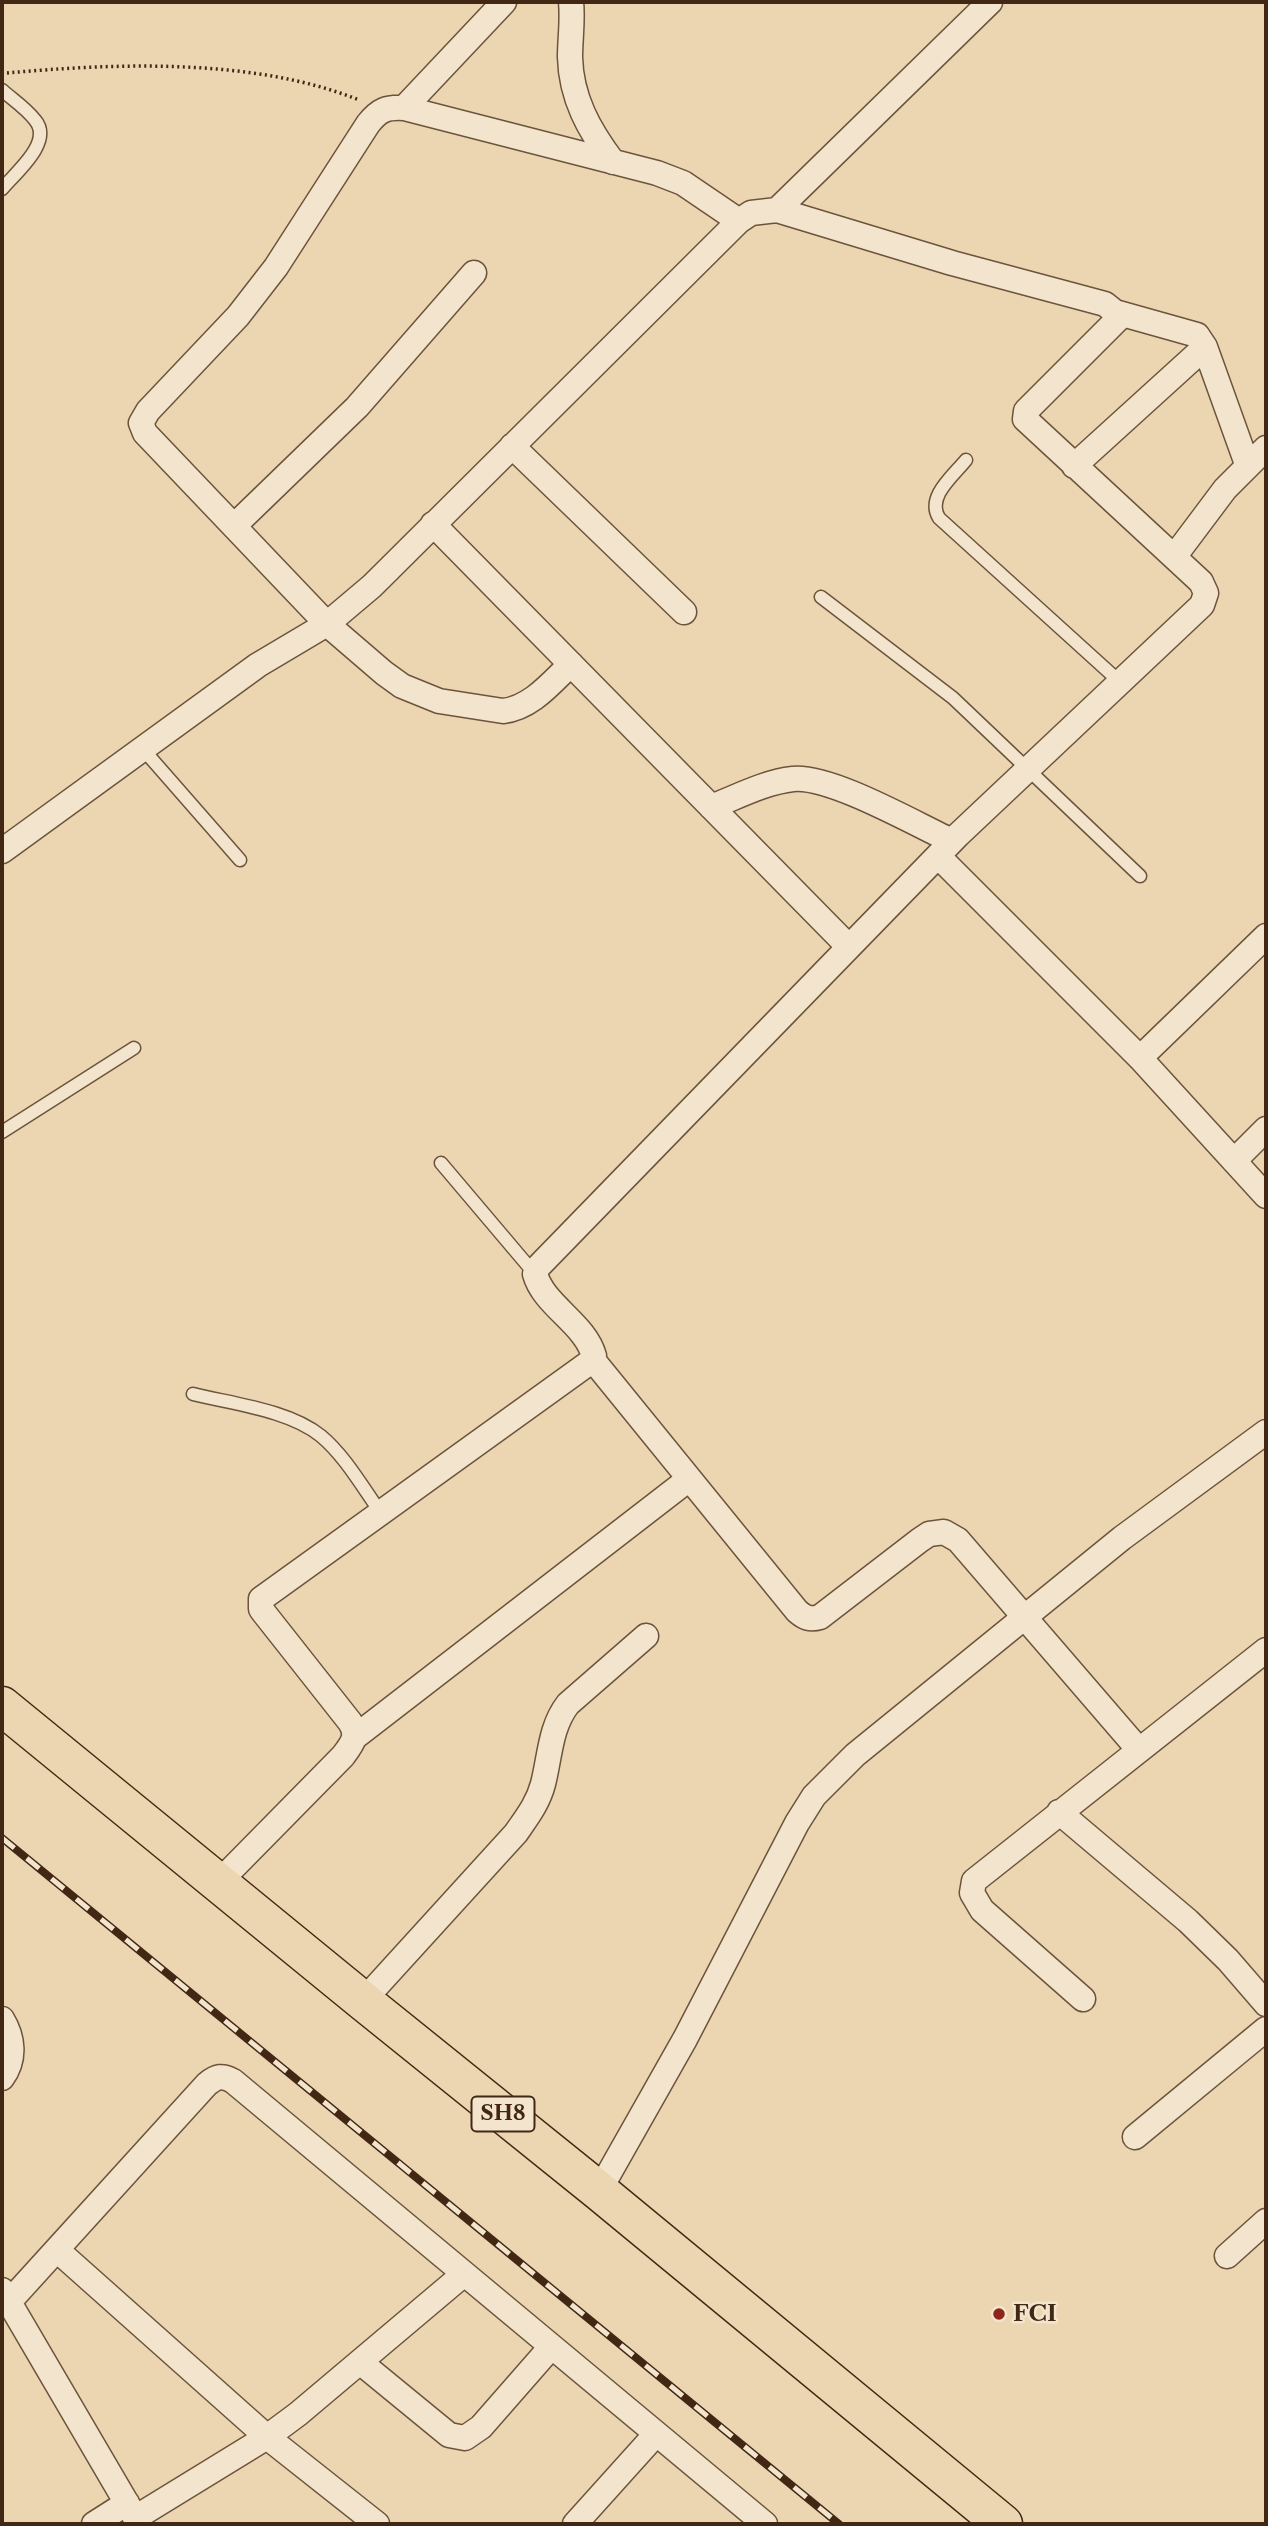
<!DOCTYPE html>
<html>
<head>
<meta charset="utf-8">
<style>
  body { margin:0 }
  #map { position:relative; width:1268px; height:2526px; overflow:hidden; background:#ecd6b2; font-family:"Libre Caslon Text",serif }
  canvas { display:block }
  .frame { position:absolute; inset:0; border:4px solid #422814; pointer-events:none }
</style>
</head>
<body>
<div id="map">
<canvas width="1268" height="2526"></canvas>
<div class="frame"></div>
</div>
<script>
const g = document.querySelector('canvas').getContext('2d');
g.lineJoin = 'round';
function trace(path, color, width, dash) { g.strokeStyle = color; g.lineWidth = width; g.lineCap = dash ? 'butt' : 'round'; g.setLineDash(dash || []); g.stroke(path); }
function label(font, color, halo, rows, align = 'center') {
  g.font = font + ' "Libre Caslon Text",serif'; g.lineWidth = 5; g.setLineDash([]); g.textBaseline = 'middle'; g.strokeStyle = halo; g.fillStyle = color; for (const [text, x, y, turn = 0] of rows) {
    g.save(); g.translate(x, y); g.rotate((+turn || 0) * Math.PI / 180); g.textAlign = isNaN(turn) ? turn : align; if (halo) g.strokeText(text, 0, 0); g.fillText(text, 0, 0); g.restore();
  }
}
const lane = new Path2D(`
  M2 90C12 99 26 108 35 120 54 142 15 173 2 189
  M966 460C953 476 926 497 939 518L1120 682
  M821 597 953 698 1140 876
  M142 748 240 860
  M2 1132 134 1048
  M441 1163 535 1274
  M193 1394C233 1404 289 1410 321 1436 345 1456 363 1488 381 1513`);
const street = new Path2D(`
  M571 2C573 20 570 39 570 57 571 98 589 130 613 162
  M404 108 504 2
  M777 210 990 2
  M1115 312 1197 335 1205 347 1247 464
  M512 446 684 612
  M1074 466 1205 347
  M433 524 849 947
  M234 526 357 407 474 273
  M1174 557 1225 489 1266 448
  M571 664C551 683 531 708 503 711L439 701 402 686 384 673 327 624 145 433 141 423 148 411 238 316 276 267 368 124C379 110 386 107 404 108L657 173 683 183 739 221
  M711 807C737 797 765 782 793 779 830 775 915 824 952 841
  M2 851 258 665 327 624 372 586 739 221 751 213 777 210 952 263 1105 304 1115 312 1117 320 1026 411 1025 419 1201 582 1206 593 1202 605 958 835 538 1267 535 1274C544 1306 585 1323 594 1356L593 1360 261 1599V1609L264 1613 350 1722C359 1736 352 1744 343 1756L218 1883
  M938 856 1140 1058 1266 1196
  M1140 1058 1266 936
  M1234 1161 1266 1129
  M593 1360 797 1611C805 1618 810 1620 820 1617L920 1540 929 1534 944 1532 958 1540 1139 1750
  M355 1737 689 1479
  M1059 1812 1188 1921 1228 1960 1266 2004
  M1083 1999 982 1910 972 1893 974 1881 1266 1650
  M363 2001 516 1833C527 1817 538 1803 543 1784 550 1757 550 1727 568 1704L646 1636
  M2 2019C13 2037 16 2059 2 2078
  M1135 2137 1266 2029
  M599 2191 685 2039 797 1823 814 1796 855 1755 1122 1538 1266 1432
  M57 2250 267 2437 377 2524
  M1227 2256 1266 2221
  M2 2290 139 2524
  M9 2302 207 2084C217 2076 222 2075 233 2081L765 2524
  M360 2362 449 2435 465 2438 481 2427 551 2347
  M135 2518 267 2437 298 2414 464 2274
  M94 2524 127 2503
  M575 2524 656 2434`);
const primary = new Path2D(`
  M2 1706 363 2001 599 2191 1003 2524`);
trace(lane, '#6c543c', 15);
trace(street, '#6c543c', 27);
trace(primary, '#422814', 41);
trace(new Path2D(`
  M7 73C118 63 255 58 359 100`), '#422814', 3.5, [2, 3.5]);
trace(lane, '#f3e4cd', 12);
trace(street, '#f3e4cd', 24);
trace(primary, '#ecd6b2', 38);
const rail = new Path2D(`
  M2 1838 839 2524`);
trace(rail, '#422814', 8);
trace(rail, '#f3e4cd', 5, [16]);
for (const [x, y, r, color] of [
  [999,2314,7,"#8f2418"]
]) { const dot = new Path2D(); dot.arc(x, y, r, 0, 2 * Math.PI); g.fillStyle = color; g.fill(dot); trace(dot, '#f3e4cd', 2.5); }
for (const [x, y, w] of [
  [503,2114,63]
]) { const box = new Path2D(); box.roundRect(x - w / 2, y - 17.5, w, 35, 5); g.fillStyle = '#f3e4cd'; g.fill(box); trace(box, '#422814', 2); }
label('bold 21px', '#422814', null, [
  ["SH8",503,2114]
]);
label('bold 23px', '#422814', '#f3e4cd', [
  ["FCI",1013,2314]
], 'left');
</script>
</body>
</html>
